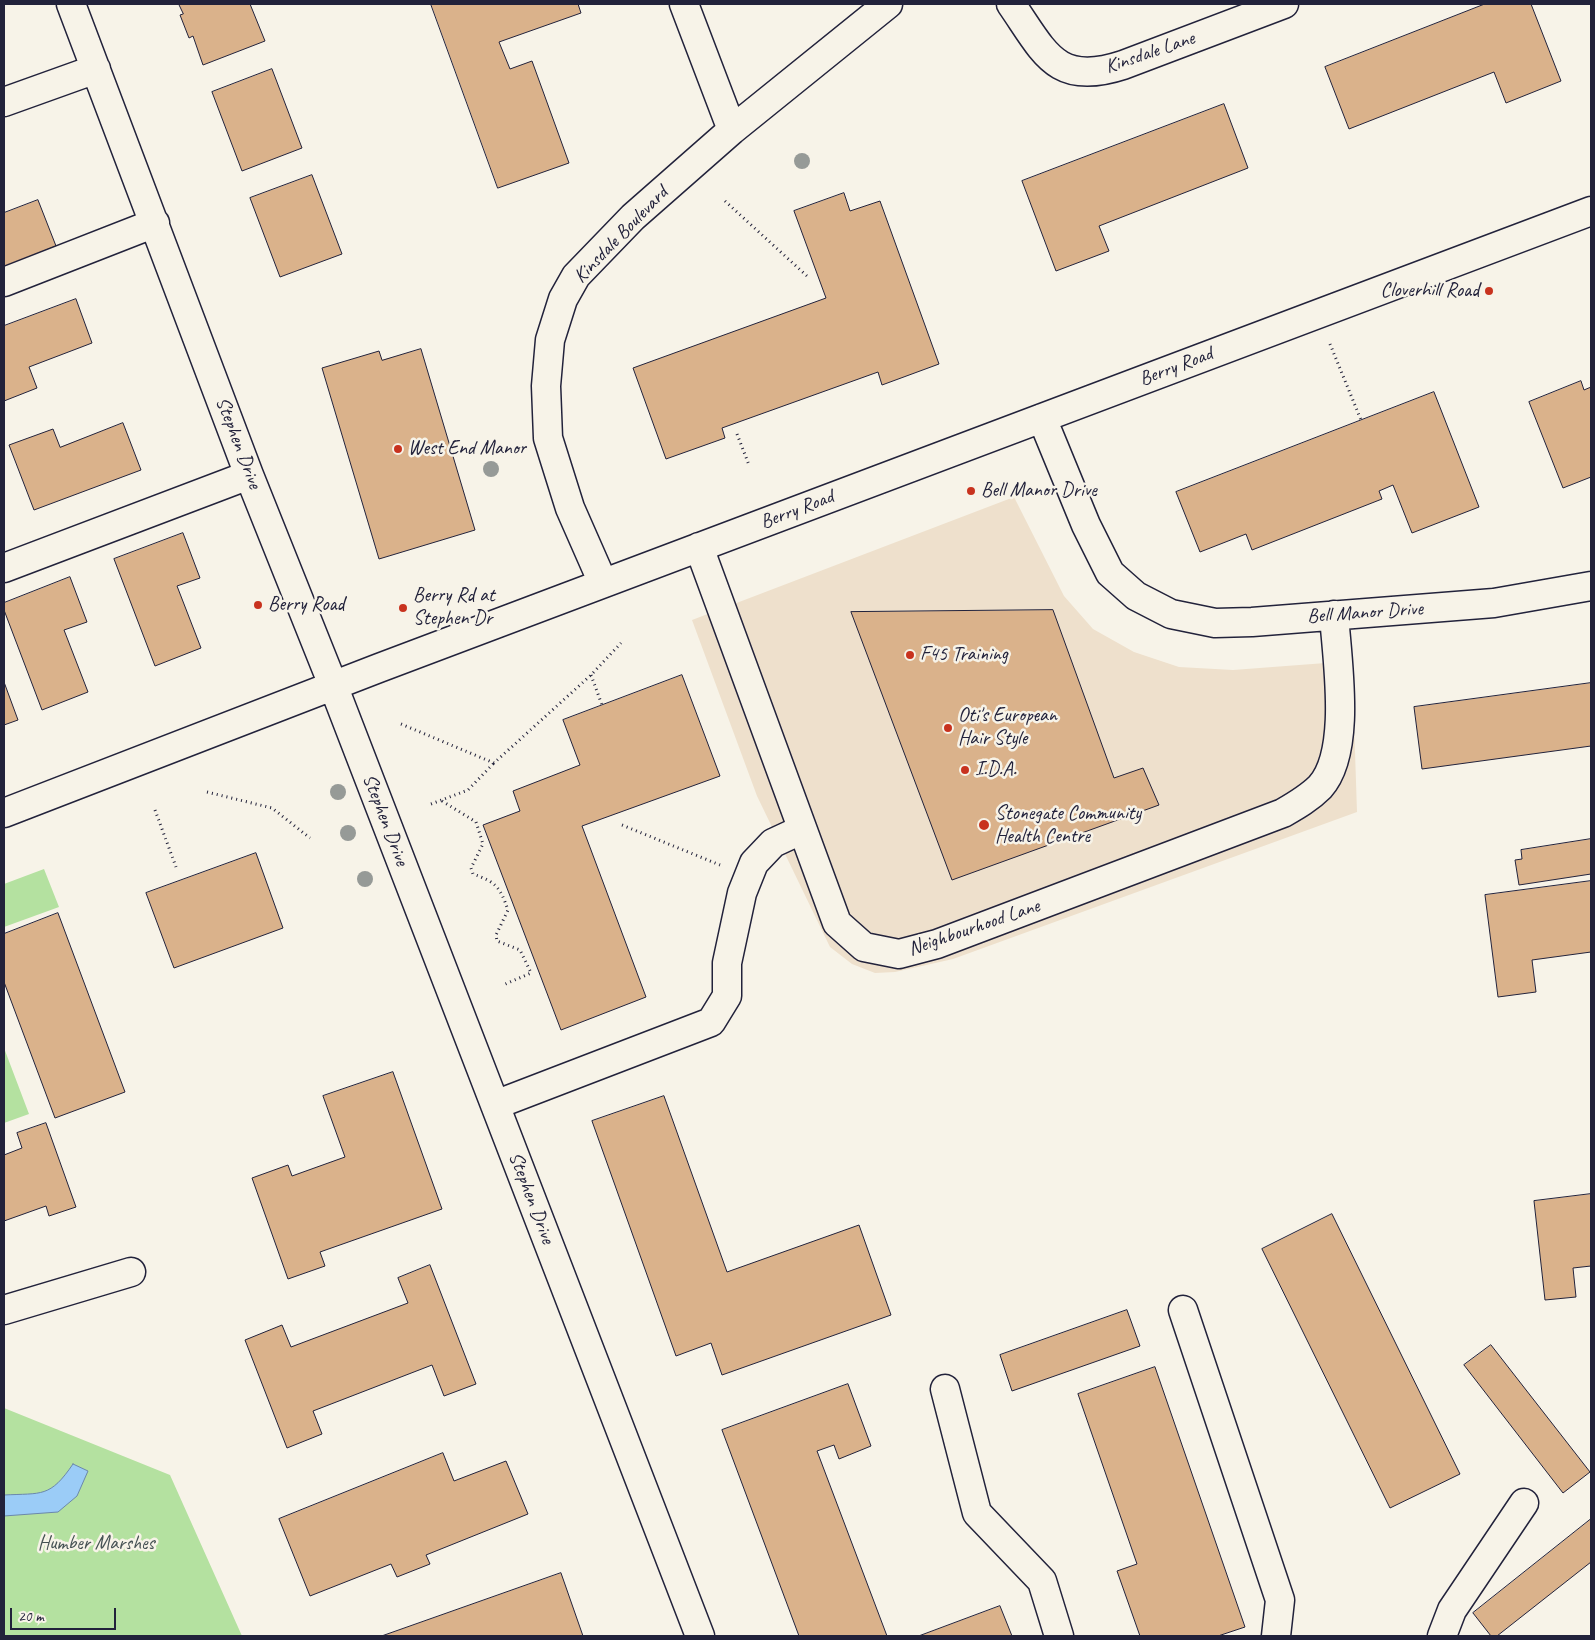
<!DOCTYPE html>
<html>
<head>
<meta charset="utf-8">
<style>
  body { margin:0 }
  #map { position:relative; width:1595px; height:1640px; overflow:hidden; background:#f7f3e8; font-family:Caveat,sans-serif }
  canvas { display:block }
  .frame { position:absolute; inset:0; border:5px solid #22223b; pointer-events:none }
  .scale { position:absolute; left:10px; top:1608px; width:106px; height:22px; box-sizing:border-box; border:2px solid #22223b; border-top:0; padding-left:6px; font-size:15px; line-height:18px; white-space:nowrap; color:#22223b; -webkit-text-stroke:4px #f7f3e8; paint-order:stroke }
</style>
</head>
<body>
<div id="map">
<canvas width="1595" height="1640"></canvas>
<div class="frame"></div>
<div class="scale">20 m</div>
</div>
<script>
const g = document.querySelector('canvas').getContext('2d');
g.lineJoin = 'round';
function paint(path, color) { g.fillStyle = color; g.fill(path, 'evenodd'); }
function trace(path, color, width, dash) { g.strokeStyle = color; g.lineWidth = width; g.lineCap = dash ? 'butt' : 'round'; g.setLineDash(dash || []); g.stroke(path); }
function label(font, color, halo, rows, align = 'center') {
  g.font = font + ' Caveat,sans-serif'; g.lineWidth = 5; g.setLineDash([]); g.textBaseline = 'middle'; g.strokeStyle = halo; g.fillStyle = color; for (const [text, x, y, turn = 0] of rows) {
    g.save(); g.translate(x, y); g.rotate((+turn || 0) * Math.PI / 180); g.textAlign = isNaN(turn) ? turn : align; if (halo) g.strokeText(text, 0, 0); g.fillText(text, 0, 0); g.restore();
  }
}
paint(new Path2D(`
  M1014 497 1064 596 1093 629 1134 652 1179 667 1233 670 1352 661 1357 812 953 959 895 972 875 973 852 964 830 947 757 796 692 620Z`), '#eee0cc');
paint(new Path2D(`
  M44 869 59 907 4 927V884Z
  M4 1048 29 1114 4 1123Z
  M4 1408 170 1475 242 1636H4Z`), '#b4e1a0');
const water = new Path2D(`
  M73 1464 88 1471 77 1496 58 1512 4 1516V1495C42 1493 50 1498 73 1464Z`);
paint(water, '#9bccf7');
trace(water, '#6b88ac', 1);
const building = new Path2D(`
  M179 4H250L265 41 203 65 193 36 189 38 180 15 183 14Z
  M431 4H578L581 13 499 42 510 69 532 61 569 163 498 188Z
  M1485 4H1531L1561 81 1506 103 1494 72 1349 129 1325 67Z
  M272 69 302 148 242 171 212 92Z
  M1224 104 1248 168 1099 226 1109 251 1056 271 1022 181Z
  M312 175 342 254 280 277 250 198Z
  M844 193 850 211 880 201 939 364 882 385 878 372 722 428 725 438 666 459 633 368 826 298 794 211Z
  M38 200 56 246 4 267V213Z
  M76 299 92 343 29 367 37 388 4 401V326Z
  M421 349 475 530 379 559 322 368 379 351 382 360Z
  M1581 381 1584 390 1591 387V477L1563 488 1529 402Z
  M1434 392 1479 507 1412 533 1393 485 1379 491 1382 499 1252 550 1246 534 1200 552 1176 492Z
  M123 423 141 470 34 510 9 445 53 429 60 447Z
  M183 533 200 578 177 586 201 648 155 666 114 559Z
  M70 577 87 622 64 630 88 692 42 710 4 610V603Z
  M1053 610 1114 778 1143 768 1159 805 952 880 851 612Z
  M682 675 720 776 582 826 646 997 561 1030 483 825 520 811 513 791 580 765 563 720Z
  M4 682 18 720 4 725Z
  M1591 683V746L1422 769 1414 707Z
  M1591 839V874L1519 885 1515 860 1522 859 1521 850Z
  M256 853 283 928 174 968 146 893Z
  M1591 881V952L1532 960 1536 992 1498 997 1485 895Z
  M58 913 125 1092 55 1118 4 982V934Z
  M393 1072 442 1209 320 1252 325 1266 288 1279 252 1178 288 1165 292 1176 345 1157 323 1096Z
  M664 1096 727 1272 859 1225 891 1315 722 1375 711 1343 676 1356 592 1121Z
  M46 1123 76 1207 49 1216 46 1206 4 1221V1155L22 1148 17 1133Z
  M1591 1194V1266L1573 1268 1576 1297 1545 1300 1534 1201Z
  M1332 1214 1460 1474 1390 1508 1262 1249Z
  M430 1265 476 1384 444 1396 432 1365 313 1411 322 1434 287 1448 245 1340 282 1325 291 1347 408 1303 398 1278Z
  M1127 1310 1140 1346 1012 1391 1000 1355Z
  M1491 1345 1590 1472 1563 1493 1464 1365Z
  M1155 1367 1245 1627 1218 1636H1140L1117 1571 1137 1564 1078 1394Z
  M848 1384 871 1446 839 1459 834 1445 817 1451 887 1636H799L722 1430Z
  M443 1453 454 1481 506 1461 528 1514 426 1555 430 1564 397 1577 391 1564 310 1596 279 1519Z
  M1591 1519V1562L1497 1636H1491L1473 1613Z
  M561 1573 583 1636H382Z
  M1000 1606 1012 1636H919Z`);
paint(building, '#dab28b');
trace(building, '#22223b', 1);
const minor = new Path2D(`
  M71 4 249 475 333 685 700 1636
  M684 4 732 130
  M1011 4C1045 53 1056 87 1123 65L1284 4
  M4 102 96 69
  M4 282 155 223
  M1042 418 1086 525 1110 573 1136 596 1171 614 1215 623 1252 622 1494 603 1591 586
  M699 547 837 923 864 947 899 954 937 944 1283 813C1297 805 1309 798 1320 787 1352 752 1337 660 1334 615
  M4 568 249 475
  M603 583 570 508 548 438 546 386 550 340 563 299 576 276 633 217 732 130 888 4
  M4 813 379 668 1591 211
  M495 1105 711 1022 727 996V963L742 893 754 863 773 843 801 830
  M4 1310 131 1272
  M1183 1310 1280 1600 1276 1636
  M945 1389 977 1513 1042 1581 1059 1636
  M1442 1636 1452 1610 1524 1503`);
trace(minor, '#22223b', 31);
trace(new Path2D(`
  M725 201 807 276
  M1330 344 1361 420
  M737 434 749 465
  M591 675 602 705
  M401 724 494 763 591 675 621 643
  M207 792 272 808 310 838
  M442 801 476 822 483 844 471 868 473 874C496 882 500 887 508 910L496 935 497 941 520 950 531 973 503 985
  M431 804 468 790 494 763
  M155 810 176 867
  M622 825 720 865`), '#22223b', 3, [1, 4]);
trace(minor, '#f7f3e8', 28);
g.fillStyle = '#969a97';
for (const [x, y] of [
  [802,161],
  [491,469],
  [338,792],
  [348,833],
  [365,879]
]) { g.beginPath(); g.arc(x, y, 8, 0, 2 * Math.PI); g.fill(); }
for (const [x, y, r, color] of [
  [1489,291,5,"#c8321e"],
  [398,449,5,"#c8321e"],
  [971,491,5,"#c8321e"],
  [258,605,5,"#c8321e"],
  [403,608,5,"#c8321e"],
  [910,655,5,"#c8321e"],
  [948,728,5,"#c8321e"],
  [965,770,5,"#c8321e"],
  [984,825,6,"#c8321e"]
]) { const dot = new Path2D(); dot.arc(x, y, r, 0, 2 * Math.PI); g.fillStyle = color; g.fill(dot); trace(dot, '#f7f3e8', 2); }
label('20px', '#22223b', '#f7f3e8', [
  ["Kinsdale Lane",1150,53,-19],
  ["Kinsdale Boulevard",621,235,-46],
  ["Berry Road",1176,367,-21],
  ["Stephen Drive",238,443,69],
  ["Berry Road",797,510,-21],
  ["Bell Manor Drive",1365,613,-4],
  ["Stephen Drive",385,820,69],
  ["Neighbourhood Lane",974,928,-19],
  ["Stephen Drive",531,1198,69]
]);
label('20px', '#22223b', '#f7f3e8', [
  ["Cloverhill Road",1479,291,"right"],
  ["West End Manor",408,449],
  ["Bell Manor Drive",981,491],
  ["Berry Rd at",413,596],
  ["Stephen Dr",413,619],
  ["Berry Road",268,605],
  ["F45 Training",920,655],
  ["Oti's European",958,716],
  ["Hair Style",958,739],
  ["I.D.A.",975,770],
  ["Stonegate Community",995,814],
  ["Health Centre",995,837]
], 'left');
label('20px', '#465254', '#f7f3e8', [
  ["Humber Marshes",96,1544]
]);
</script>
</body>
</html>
